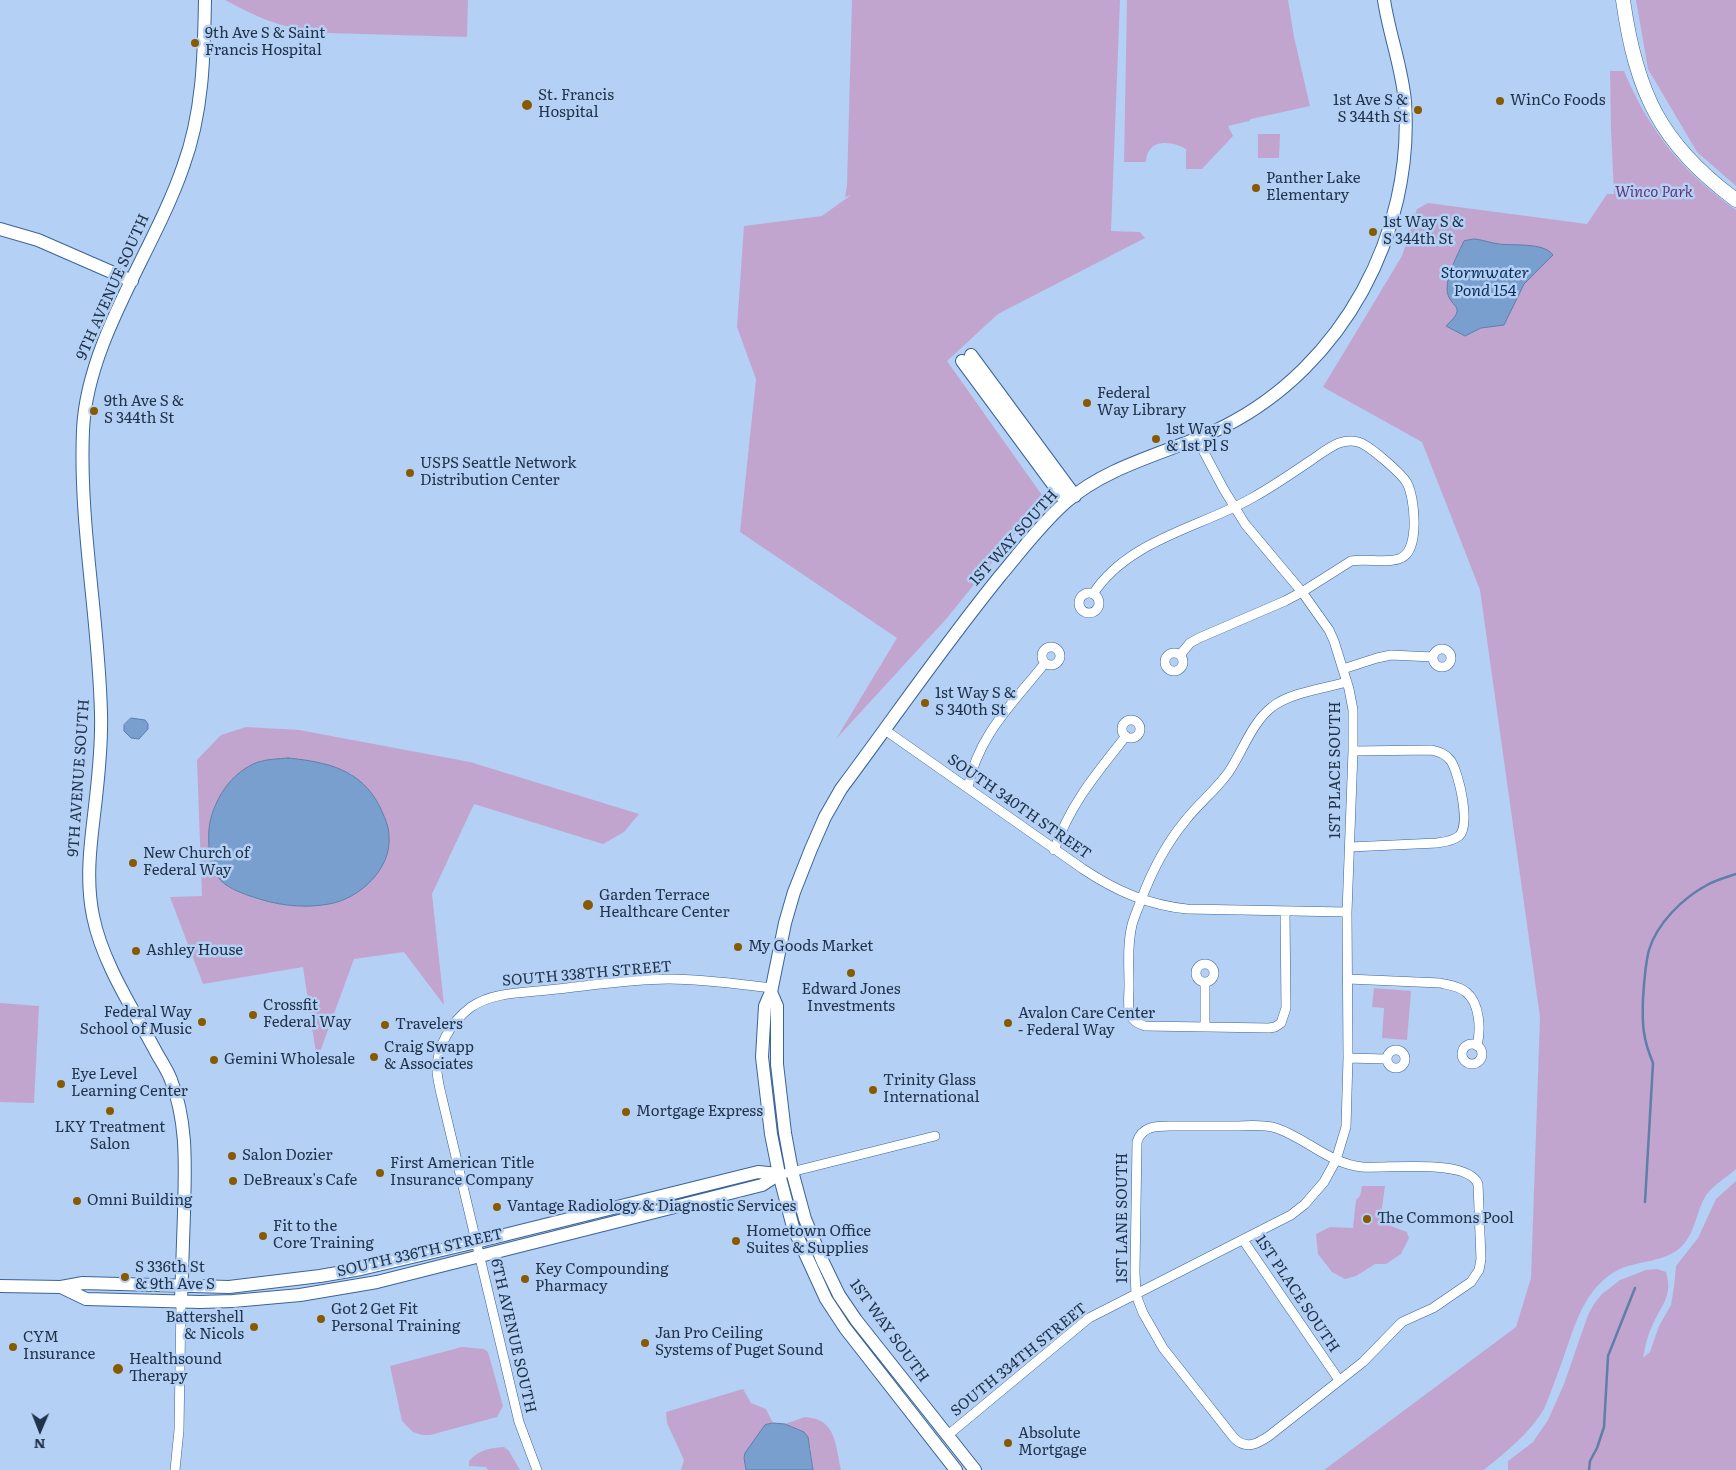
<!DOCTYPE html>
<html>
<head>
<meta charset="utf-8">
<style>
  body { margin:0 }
  #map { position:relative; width:1736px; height:1470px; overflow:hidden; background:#b4d0f4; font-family:Literata,serif }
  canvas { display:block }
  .north { position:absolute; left:15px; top:1405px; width:50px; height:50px; -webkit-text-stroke:4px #b4d0f4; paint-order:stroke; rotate:181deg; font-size:14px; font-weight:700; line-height:20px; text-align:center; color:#20334a }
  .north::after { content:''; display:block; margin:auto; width:18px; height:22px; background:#20334a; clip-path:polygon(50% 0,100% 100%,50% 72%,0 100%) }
</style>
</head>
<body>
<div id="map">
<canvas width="1736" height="1470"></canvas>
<div class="north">N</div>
</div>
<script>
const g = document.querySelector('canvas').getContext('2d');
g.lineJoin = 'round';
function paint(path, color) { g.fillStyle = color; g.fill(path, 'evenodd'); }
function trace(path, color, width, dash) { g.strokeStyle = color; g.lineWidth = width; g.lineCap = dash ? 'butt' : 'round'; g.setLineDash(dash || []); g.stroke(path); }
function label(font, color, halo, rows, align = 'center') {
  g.font = font + ' Literata,serif'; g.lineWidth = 5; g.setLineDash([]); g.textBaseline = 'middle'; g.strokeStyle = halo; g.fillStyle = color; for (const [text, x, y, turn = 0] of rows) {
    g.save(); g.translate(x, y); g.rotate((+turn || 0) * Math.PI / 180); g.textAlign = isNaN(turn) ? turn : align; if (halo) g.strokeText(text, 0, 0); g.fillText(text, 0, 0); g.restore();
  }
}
paint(new Path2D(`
  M225 0H468L467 37 327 33C285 29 262 20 225 0Z
  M852 0H1120L1111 231 1140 232 1145 238 998 314 947 361 1044 498 947 618 836 739 897 638 740 532 756 379 737 327 744 226 822 216 851 195 845 197 847 186Z
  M1127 0H1288L1294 37 1310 106 1251 119 1249 121 1228 126 1233 136 1202 169H1186V149C1170 140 1147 139 1146 162H1124Z
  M1636 0H1736V186L1697 152 1648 69Z
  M1610 71H1624C1649 131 1683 173 1736 210V1169C1727 1177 1715 1184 1707 1194 1696 1210 1696 1232 1682 1246 1665 1263 1638 1260 1618 1270 1584 1288 1575 1325 1563 1359 1557 1376 1551 1392 1544 1409 1529 1434 1508 1450 1485 1469L1483 1470H1324L1516 1327 1531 1278 1540 1017 1480 590 1422 442 1323 387 1402 256 1417 209 1428 203 1587 224 1607 194H1614L1611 129Z
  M1258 134H1280L1279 158H1258Z
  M246 727 299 730 470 762 639 814 624 832 603 844 474 804 432 894 444 1005 404 952 354 959 317 1060 303 967 203 984 170 897 202 896 197 760 221 735ZM288 758 321 763 352 774 370 882 344 899 330 904 315 906 287 905 257 899 229 887 211 859 209 831 211 816 215 804 222 792 242 771 249 766 260 761Z
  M1374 988 1411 991 1407 1040 1382 1038 1384 1008 1372 1007Z
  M0 1003 39 1006 34 1103 0 1102Z
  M1736 1181V1470H1508V1461L1533 1442 1548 1420 1564 1384 1588 1315 1594 1304 1602 1294 1620 1280 1646 1270 1657 1269 1666 1272C1673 1296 1662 1304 1653 1324 1648 1334 1645 1346 1643 1358L1650 1352 1659 1326 1671 1305 1674 1287 1676 1266 1698 1238 1716 1199Z
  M1362 1186H1385L1380 1222 1407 1232 1409 1238 1401 1254 1386 1264H1375L1356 1276 1345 1279 1332 1272 1318 1254 1316 1234 1330 1227 1353 1228 1356 1200 1360 1196Z
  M462 1347 484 1349 488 1352 503 1406 497 1417 430 1435H422L413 1432 402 1421 390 1366Z
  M743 1389 751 1403 766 1409 773 1423 766 1425 762 1429 744 1458 746 1470H681L684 1460 667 1423 666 1412Z
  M805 1417C837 1419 835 1445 841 1470H813L810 1445 804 1432 785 1424Z
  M504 1447 509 1451 520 1470H488L486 1467 469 1466V1461C479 1450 489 1448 504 1447Z`), '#c2a5cf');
const water = new Path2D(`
  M1475 239C1483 240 1491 243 1499 244 1513 246 1544 242 1553 255L1524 284 1504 325 1481 328 1465 336 1446 326C1470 304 1448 309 1447 289 1447 274 1457 256 1463 243L1464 241Z
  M131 718 145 720 148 724V729L139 739 131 738 124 731V725Z
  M288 758C327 762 361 769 380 807 384 816 389 826 389 836 392 869 359 899 329 904 303 909 275 905 250 896 239 892 225 887 218 877 209 864 208 844 209 829 212 801 231 772 258 762 268 759 278 759 288 758Z
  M773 1423 785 1424 804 1432 808 1437 813 1470H746L744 1458 745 1453 762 1429 765 1425Z`);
paint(water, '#799fcf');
trace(water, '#5e7fa7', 1);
trace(new Path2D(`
  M1645 1202 1653 1063C1643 1039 1642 1025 1643 999 1644 983 1645 965 1649 950 1657 923 1683 898 1707 885 1716 880 1727 877 1736 874
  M1589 1470 1590 1461 1597 1448 1604 1427 1608 1356 1635 1288`), '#5e7fa7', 2.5);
const street = new Path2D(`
  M1079 603a10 10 0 1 1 20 0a10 10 0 1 1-20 0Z
  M1093 594C1128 540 1199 528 1252 498 1272 487 1291 474 1310 461 1319 455 1329 447 1339 443 1345 441 1351 440 1358 442 1368 444 1402 474 1407 483 1415 498 1420 550 1401 558 1388 564 1367 558 1351 561L1302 592 1285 601 1199 638 1190 643 1180 655
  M1042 656a9 9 0 1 1 18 0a9 9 0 1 1-18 0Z
  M1433 658a9 9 0 1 1 18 0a9 9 0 1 1-18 0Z
  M1165 662a9 9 0 1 1 18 0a9 9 0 1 1-18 0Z
  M1343 669 1377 658 1391 655 1433 657
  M1122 729a9 9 0 1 1 18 0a9 9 0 1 1-18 0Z
  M885 730 1083 869C1116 891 1148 905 1187 909L1347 912
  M968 788C977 736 1014 702 1045 663
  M1350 847 1437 843C1444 842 1453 841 1459 836 1471 825 1459 774 1451 761 1446 754 1440 752 1431 750L1353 751
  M1054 850C1071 803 1096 774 1126 736
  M1285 912 1286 1008 1281 1023 1275 1027 1269 1028 1145 1026C1124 1020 1129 1004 1129 986 1129 966 1127 945 1132 925 1134 917 1138 909 1141 900 1152 871 1165 845 1185 821 1198 804 1215 791 1228 773 1242 753 1252 722 1272 707 1289 693 1325 688 1347 682
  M1196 973a9 9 0 1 1 18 0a9 9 0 1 1-18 0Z
  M1348 979 1440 983C1448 985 1459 986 1466 992 1480 1003 1481 1030 1477 1046
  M1205 1027V982
  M1462 1054a10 10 0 1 1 20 0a10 10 0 1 1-20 0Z
  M1387 1059a9 9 0 1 1 18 0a9 9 0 1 1-18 0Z
  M1348 1058 1386 1059
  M1173 1126C1193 1126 1214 1126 1234 1126 1248 1126 1263 1124 1276 1128 1306 1138 1330 1164 1362 1167 1387 1169 1468 1158 1478 1184L1481 1259 1479 1270 1471 1282 1433 1308 1402 1322 1363 1362 1269 1436C1257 1444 1246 1450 1234 1438L1163 1348 1143 1313 1136 1295 1135 1272 1137 1142C1142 1125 1158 1126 1173 1126Z
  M787 1173 935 1136
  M1243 1240 1339 1380
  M948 1435 1089 1318 1291 1215 1305 1204 1324 1182 1336 1160 1346 1127 1348 1058 1347 912 1353 751V710L1349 689 1334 641 1329 630 1302 592 1245 524 1223 488 1197 439
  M175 1470 179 1430 181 1301
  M537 1470 519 1422 442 1098C440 1090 438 1081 437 1072 436 1047 451 1022 471 1007 493 992 523 993 548 990 588 986 629 979 669 979 704 979 737 984 771 988`);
const secondary = new Path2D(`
  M0 229 38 240 132 281
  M971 355 1075 496
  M962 361 1066 502
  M771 992 777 1006V1064L785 1133 792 1171 805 1219 823 1262 839 1295 856 1320 975 1470
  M0 1286 61 1287 83 1283 229 1287 320 1276 361 1269 476 1242 758 1172 779 1174
  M61 1287 86 1299 200 1302 233 1301 300 1295 377 1282 762 1185 779 1174
  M181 1301C182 1272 183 1243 184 1213 185 1168 188 1123 171 1080 167 1069 160 1060 155 1050 133 1009 102 962 93 916 86 882 90 848 94 815 98 782 102 747 101 714 99 619 79 525 83 430 87 340 154 251 183 167 203 113 204 57 205 0
  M956 1470 845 1328 826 1299 793 1227 779 1174 771 1134 762 1057 765 1006 771 992 785 923 794 892 811 849 825 817 841 789C894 718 944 645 1000 576 1021 551 1041 524 1066 502 1111 463 1173 452 1225 426 1343 366 1414 233 1405 102 1402 67 1389 34 1384 0`);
const primary = new Path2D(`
  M1623 0C1636 92 1660 144 1736 200`);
trace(street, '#396499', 10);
trace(secondary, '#396499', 14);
trace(primary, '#396499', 15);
trace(street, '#fff', 9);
trace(secondary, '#fff', 12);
trace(primary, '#fff', 14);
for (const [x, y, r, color] of [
  [195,43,5,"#885a00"],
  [1500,101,5,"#885a00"],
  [527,105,6,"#885a00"],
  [1418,110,5,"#885a00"],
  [1256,188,5,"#885a00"],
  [1373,232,5,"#885a00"],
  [1087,403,5,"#885a00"],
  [94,411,5,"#885a00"],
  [1156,439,5,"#885a00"],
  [410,473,5,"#885a00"],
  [925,703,5,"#885a00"],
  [133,863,5,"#885a00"],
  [588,905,6,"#885a00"],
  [738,947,5,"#885a00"],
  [136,951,5,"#885a00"],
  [851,973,5,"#885a00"],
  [253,1015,5,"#885a00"],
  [202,1022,5,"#885a00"],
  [1008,1023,5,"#885a00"],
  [385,1025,5,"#885a00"],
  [374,1057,5,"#885a00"],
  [214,1060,5,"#885a00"],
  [61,1084,5,"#885a00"],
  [873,1090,5,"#885a00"],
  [110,1111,5,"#885a00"],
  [626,1112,5,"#885a00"],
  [232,1156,5,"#885a00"],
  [380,1173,5,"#885a00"],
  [233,1181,5,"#885a00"],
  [77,1201,5,"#885a00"],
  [497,1207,5,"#885a00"],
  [1367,1219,5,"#885a00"],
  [263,1236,5,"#885a00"],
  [736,1241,5,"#885a00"],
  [125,1277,5,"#885a00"],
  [525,1279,5,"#885a00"],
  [321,1319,5,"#885a00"],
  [254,1327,5,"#885a00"],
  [645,1343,5,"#885a00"],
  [13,1347,5,"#885a00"],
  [118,1369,6,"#885a00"],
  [1008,1443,5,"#885a00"]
]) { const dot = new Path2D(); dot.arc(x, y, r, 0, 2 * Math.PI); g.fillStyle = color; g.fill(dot); trace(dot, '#b4d0f4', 2); }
label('15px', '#20334a', '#b4d0f4', [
  ["9th Ave S & Saint",205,34],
  ["Francis Hospital",205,51],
  ["St. Francis",538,96],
  ["Hospital",538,113],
  ["1st Ave S &",1408,101,"right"],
  ["S 344th St",1408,118,"right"],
  ["WinCo Foods",1510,101],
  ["Panther Lake",1266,179],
  ["Elementary",1266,196],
  ["1st Way S &",1383,223],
  ["S 344th St",1383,240],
  ["Federal",1097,394],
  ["Way Library",1097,411],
  ["9th Ave S &",104,402],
  ["S 344th St",104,419],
  ["1st Way S",1166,430],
  ["& 1st Pl S",1166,447],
  ["USPS Seattle Network",420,464],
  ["Distribution Center",420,481],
  ["1st Way S &",935,694],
  ["S 340th St",935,711],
  ["New Church of",143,854],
  ["Federal Way",143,871],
  ["Garden Terrace",599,896],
  ["Healthcare Center",599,913],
  ["My Goods Market",748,947],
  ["Ashley House",146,951],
  ["Edward Jones",851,990,"center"],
  ["Investments",851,1007,"center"],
  ["Crossfit",263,1006],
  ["Federal Way",263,1023],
  ["Federal Way",192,1013,"right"],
  ["School of Music",192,1030,"right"],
  ["Avalon Care Center",1018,1014],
  ["- Federal Way",1018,1031],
  ["Travelers",395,1025],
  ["Craig Swapp",384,1048],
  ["& Associates",384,1065],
  ["Gemini Wholesale",224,1060],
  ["Eye Level",71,1075],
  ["Learning Center",71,1092],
  ["Trinity Glass",883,1081],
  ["International",883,1098],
  ["Mortgage Express",636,1112],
  ["LKY Treatment",110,1128,"center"],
  ["Salon",110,1145,"center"],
  ["Salon Dozier",242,1156],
  ["First American Title",390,1164],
  ["Insurance Company",390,1181],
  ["DeBreaux's Cafe",243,1181],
  ["Omni Building",87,1201],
  ["Vantage Radiology & Diagnostic Services",507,1207],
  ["The Commons Pool",1377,1219],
  ["Fit to the",273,1227],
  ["Core Training",273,1244],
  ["Hometown Office",746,1232],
  ["Suites & Supplies",746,1249],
  ["S 336th St",135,1268],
  ["& 9th Ave S",135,1285],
  ["Key Compounding",535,1270],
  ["Pharmacy",535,1287],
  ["Got 2 Get Fit",331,1310],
  ["Personal Training",331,1327],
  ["Battershell",244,1318,"right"],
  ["& Nicols",244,1335,"right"],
  ["Jan Pro Ceiling",655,1334],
  ["Systems of Puget Sound",655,1351],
  ["CYM",23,1338],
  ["Insurance",23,1355],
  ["Healthsound",129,1360],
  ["Therapy",129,1377],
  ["Absolute",1018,1434],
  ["Mortgage",1018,1451]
], 'left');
label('italic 15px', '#633676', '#b4d0f4', [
  ["Winco Park",1654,193]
]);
label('15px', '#20334a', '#b4d0f4', [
  ["9TH AVENUE SOUTH",113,287,-66],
  ["1ST WAY SOUTH",1014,538,-48],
  ["1ST PLACE SOUTH",1336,770,-90],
  ["9TH AVENUE SOUTH",79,778,-86],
  ["SOUTH 340TH STREET",1019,807,35],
  ["SOUTH 338TH STREET",587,974,-5],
  ["1ST LANE SOUTH",1123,1218,-90],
  ["SOUTH 336TH STREET",420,1253,-13],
  ["1ST PLACE SOUTH",1297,1294,56],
  ["1ST WAY SOUTH",889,1331,54],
  ["6TH AVENUE SOUTH",513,1336,77],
  ["SOUTH 334TH STREET",1019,1360,-39]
]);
label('italic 16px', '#072e5a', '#b4d0f4', [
  ["Stormwater",1485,273],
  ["Pond 154",1485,291]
]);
</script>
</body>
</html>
